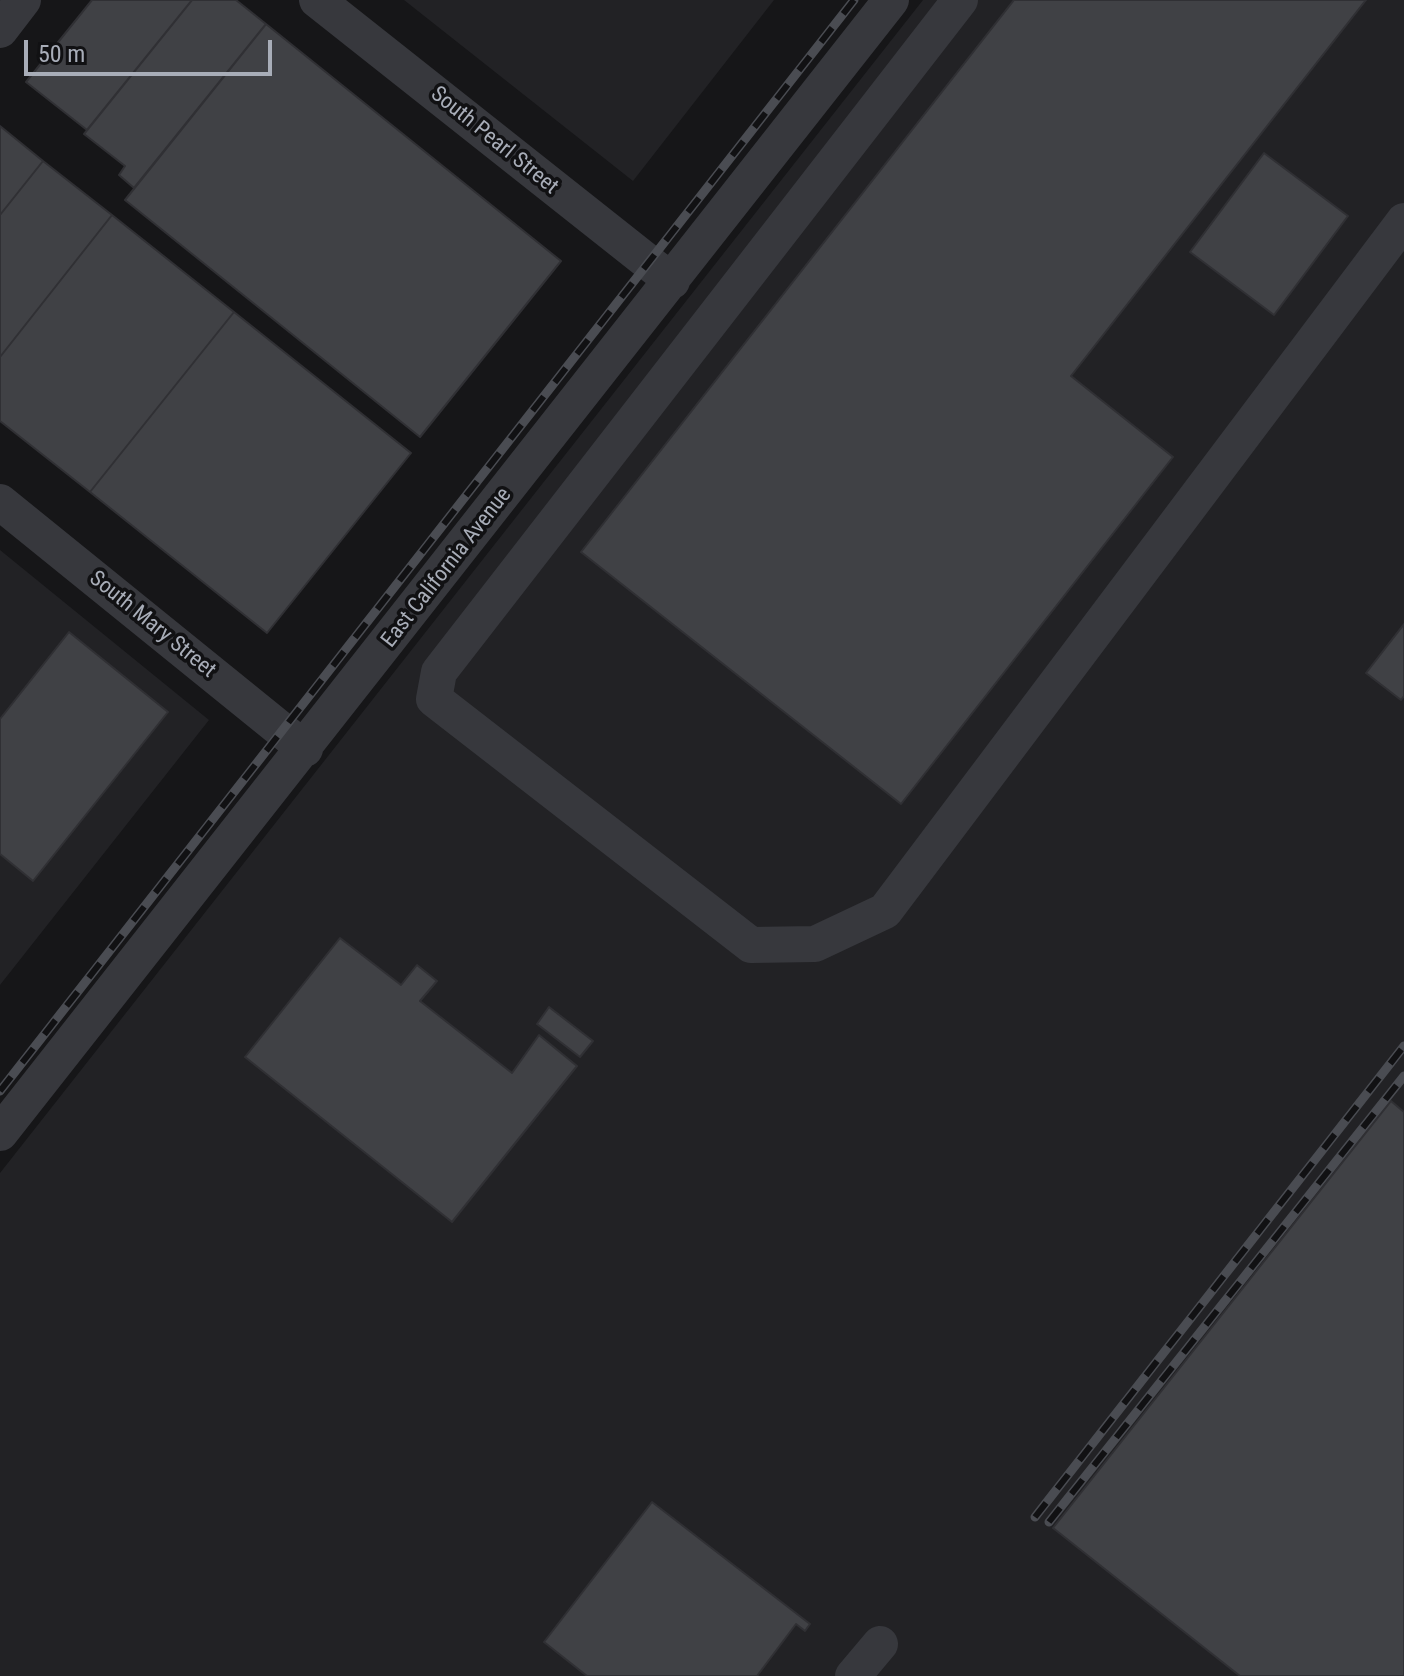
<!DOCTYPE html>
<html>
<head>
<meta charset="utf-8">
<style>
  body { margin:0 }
  #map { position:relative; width:1404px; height:1676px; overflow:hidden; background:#161618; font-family:"Roboto Condensed",sans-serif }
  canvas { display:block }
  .scale { position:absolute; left:24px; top:40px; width:248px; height:36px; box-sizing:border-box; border:4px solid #a8adb8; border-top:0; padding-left:10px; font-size:24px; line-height:28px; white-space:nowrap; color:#a8adb8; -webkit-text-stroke:6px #111113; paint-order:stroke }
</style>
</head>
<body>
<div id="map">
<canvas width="1404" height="1676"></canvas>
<div class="scale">50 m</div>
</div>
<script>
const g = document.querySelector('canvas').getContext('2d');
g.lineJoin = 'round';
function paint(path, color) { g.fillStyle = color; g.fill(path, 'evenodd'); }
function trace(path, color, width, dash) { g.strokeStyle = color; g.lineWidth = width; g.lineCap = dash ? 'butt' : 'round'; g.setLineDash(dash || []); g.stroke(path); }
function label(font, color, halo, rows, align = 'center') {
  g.font = font + ' "Roboto Condensed",sans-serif'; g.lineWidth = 7; g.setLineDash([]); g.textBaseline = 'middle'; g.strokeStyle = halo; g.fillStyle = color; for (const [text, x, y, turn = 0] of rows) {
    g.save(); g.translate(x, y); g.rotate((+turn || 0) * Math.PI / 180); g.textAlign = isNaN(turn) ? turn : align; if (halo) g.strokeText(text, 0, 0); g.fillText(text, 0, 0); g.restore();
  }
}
paint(new Path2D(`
  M404 0H774L633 181Z
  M923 0H1404V1676H0V1173Z
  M0 550 209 720 0 985Z`), '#222225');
const building = new Path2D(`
  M92 0H192L87 130 26 82Z
  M192 0H236L266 24 134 188 119 175 125 166 84 134Z
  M1014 0H1366L1071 376 1173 457 901 804 581 552Z
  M266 24 561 261 420 437 125 200Z
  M0 126 43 161 0 215Z
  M1264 153 1348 216 1274 315 1190 252Z
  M43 161 112 215 0 357V215Z
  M112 215 234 312 90 492 0 421V357Z
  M234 312 411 453 267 633 90 492Z
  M1404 624V696L1401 700 1366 673Z
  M69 632 168 712 33 881 0 854V719Z
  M340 938 401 985 417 965 437 981 420 1001 512 1073 539 1035 577 1066 452 1222 245 1057Z
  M549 1007 593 1041 580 1057 537 1024Z
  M1391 1101 1404 1112V1676H1240L1053 1528Z
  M652 1502 810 1624 805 1631 796 1624 757 1676H587L544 1642Z`);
paint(building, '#404145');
trace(building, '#303034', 2);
trace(new Path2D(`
  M317 0 672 281
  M960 0 439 672 434 699 751 945 815 944 885 911 1404 221
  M0 30 23 0
  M0 502 305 749
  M0 1133 891 0
  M853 1676 880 1644`), '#37383d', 36);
const rail = new Path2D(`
  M0 1091 854 0
  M1035 1517 1404 1046
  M1049 1522 1404 1076`);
trace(rail, '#4a4c52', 9);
trace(rail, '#111113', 6, [18]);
label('22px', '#a8adb8', '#111113', [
  ["South Pearl Street",494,141,39],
  ["East California Avenue",447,568,-52],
  ["South Mary Street",152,625,39]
]);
</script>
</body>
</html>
